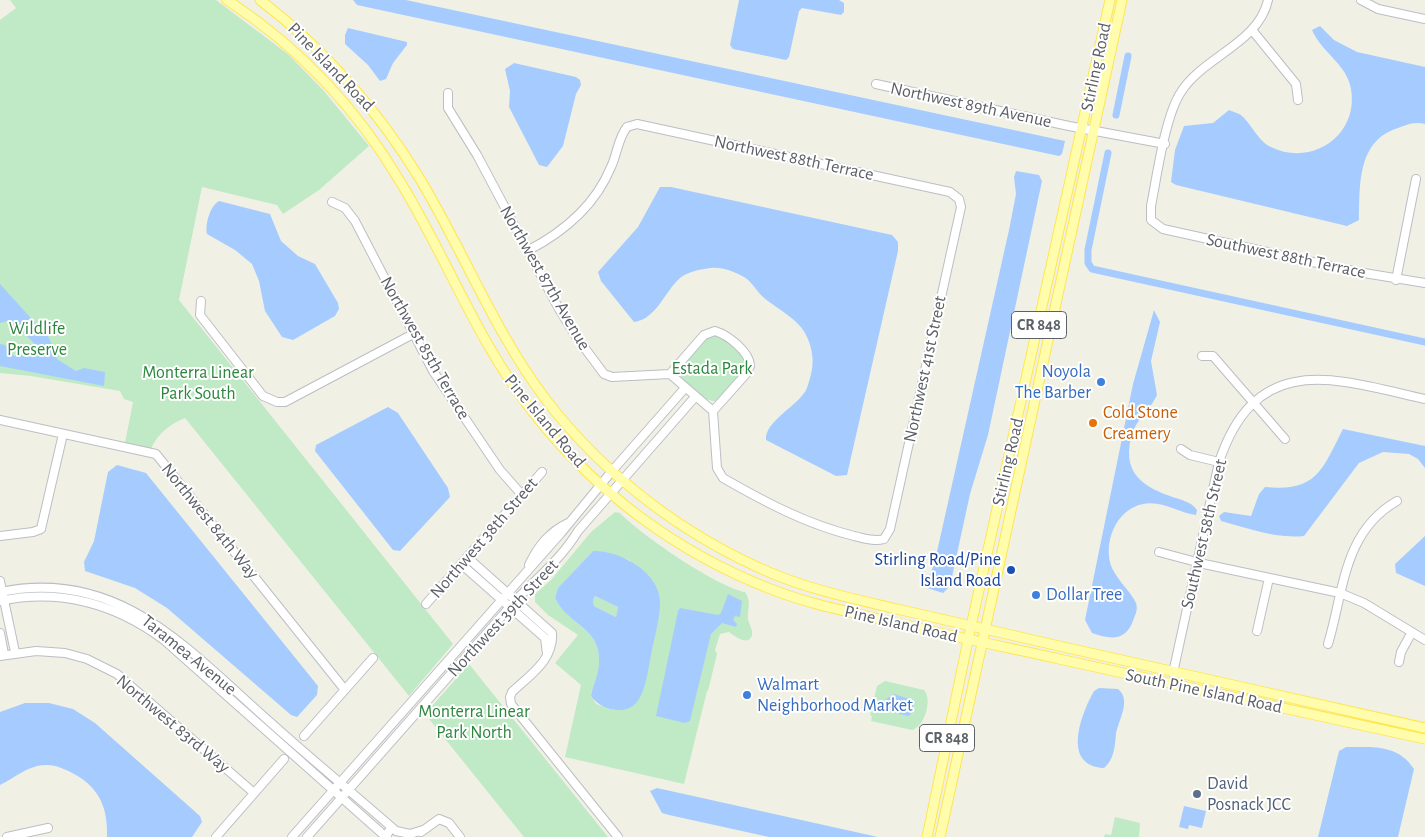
<!DOCTYPE html>
<html>
<head>
<meta charset="utf-8">
<style>
  body { margin:0 }
  canvas { display:block; background:#f1f0e5 }
</style>
</head>
<body>
<canvas width="1425" height="837"></canvas>
<script>
const g = document.querySelector('canvas').getContext('2d');
g.lineJoin = 'round';
function paint(path, color) { g.fillStyle = color; g.fill(path, 'evenodd'); }
function trace(path, color, width, dash) { g.strokeStyle = color; g.lineWidth = width; g.lineCap = dash ? 'butt' : 'round'; g.setLineDash(dash || []); g.stroke(path); }
function label(font, color, halo, rows, align = 'center') {
  g.font = font + ' "Alegreya Sans",sans-serif'; g.lineWidth = 4; g.setLineDash([]); g.textBaseline = 'middle'; g.strokeStyle = halo; g.fillStyle = color; for (const [text, x, y, turn = 0] of rows) {
    g.save(); g.translate(x, y); g.rotate((+turn || 0) * Math.PI / 180); g.textAlign = isNaN(turn) ? turn : align; if (halo) g.strokeText(text, 0, 0); g.fillText(text, 0, 0); g.restore();
  }
}
paint(new Path2D(`
  M10 0H216L289 55 323 90 369 146 319 190 283 214 277 205 202 187 179 300 453 644 409 696 185 418C170 424 157 434 151 449L125 443 133 402 124 399 120 391 31 376 0 373V20L16 8Z
  M714 334C727 339 743 352 747 366L719 400C707 406 680 383 679 370L706 338Z
  M615 512 620 513C641 535 717 587 745 592 752 602 747 609 748 619 749 624 753 630 752 635 749 647 734 636 729 632L720 634 715 650 717 654 708 691H707L684 784 565 757 581 685 555 663 578 635 548 615 535 602V594L551 580 591 532ZM593 551 629 560 654 583 614 710 596 704 591 696C593 684 599 674 599 662 601 627 567 625 555 598L558 588Z
  M595 596 618 607 616 617 594 606 593 600Z
  M469 664 608 837H524L425 714Z
  M885 681 924 690C933 700 924 727 912 730L871 721 872 716 870 715 877 686Z
  M1115 817 1140 823 1139 837H1104L1105 834 1111 835Z`), '#bfeac5');
paint(new Path2D(`
  M353 0H406L1065 141 1062 154 1059 156 357 5Z
  M739 0H839L844 3V12L841 15 802 8 799 11 789 57 786 60 733 49 730 45Z
  M1320 26 1334 40 1357 52 1425 67V124C1413 121 1407 125 1395 129 1357 143 1360 186 1359 220L1347 226 1176 185 1171 182 1175 150 1184 126 1213 123 1229 110C1233 112 1239 113 1242 116 1252 125 1259 142 1271 147 1311 167 1359 136 1351 89 1347 64 1321 52 1312 30Z
  M348 28 407 42V45L393 63 386 79 380 81 368 65 345 44V35Z
  M514 63 576 77 580 80 581 85 576 94 563 146 547 167 539 165 509 107 510 91 505 69Z
  M1016 171 1039 175 1042 181 988 435 970 494 950 586 943 593 924 587 934 565 1009 230 1016 194 1014 177Z
  M660 187H671L892 235 898 242V251L847 475 836 476 766 440C764 421 800 405 807 388 809 382 811 375 812 369 814 357 811 344 805 333 796 317 775 308 762 296 756 290 751 281 744 277 733 271 722 267 711 268 701 269 686 272 679 279 665 292 655 320 634 322L601 281 598 272 638 227Z
  M219 201 270 214 281 241 298 256 315 264 338 303 339 309 335 316 293 340 282 337 265 311 259 281 252 264 235 250 207 234C205 224 210 206 219 201Z
  M0 284 49 338 57 359 76 371 84 368 105 372 104 386 0 366V344L5 345 14 356 23 355 36 345 26 335 8 321 0 323Z
  M1154 310 1160 322 1151 361 1157 395C1151 409 1137 418 1132 434 1122 469 1138 485 1170 496 1180 500 1191 501 1197 510L1196 515C1179 513 1162 500 1143 504 1116 509 1102 544 1112 568 1118 581 1132 593 1136 603 1138 609 1136 613 1134 618 1127 641 1112 640 1092 633L1085 620 1133 384Z
  M388 407 398 413 448 488 450 497 400 551 393 550 315 451 316 445Z
  M1343 429 1425 446V468L1418 459 1409 454 1383 452 1359 463 1304 536C1276 539 1247 528 1221 521L1219 516 1224 512 1251 516 1259 494 1265 487C1317 492 1322 470 1343 429Z
  M117 465 146 473 318 686 317 695 297 717 291 715 167 608 135 588 85 571 84 562 94 541 108 472Z
  M1425 536V586L1396 573 1395 564Z
  M593 551C619 550 660 572 660 602 660 620 654 638 651 655 648 670 646 690 637 702 625 717 599 709 591 696 593 684 599 674 599 662 601 627 567 625 555 598L558 588ZM595 596 618 607 616 617 594 606 593 600Z
  M728 594 742 601 740 617 735 616 733 620 737 624 736 627 722 623 711 634 690 721 685 723 656 716 678 611 680 608 718 615 721 613Z
  M1099 688 1118 689C1132 700 1118 721 1116 734 1115 746 1114 760 1104 768 1061 766 1081 714 1094 691Z
  M894 694 912 700 914 702 911 714 908 716 884 710 885 700Z
  M25 703H49L73 709 95 723 200 816 202 822 192 837H107C108 809 100 789 76 775 67 770 57 765 46 765 28 765 15 778 0 785V712Z
  M1346 747C1373 747 1398 744 1414 769L1398 837H1318L1339 751Z
  M657 788 878 837H769L669 815 662 813 650 791Z
  M1184 806 1206 811 1202 828 1189 825 1188 829 1179 827Z`), '#a6ccff');
trace(new Path2D(`
  M1116 115 1128 56
  M1108 153 1088 250V263L1092 269 1425 342`), '#a6ccff', 7);
const minor = new Path2D(`
  M1268 0C1259 43 1203 57 1181 92 1165 116 1157 176 1151 206V220L1163 229 1358 272 1425 283
  M1361 0 1378 9 1425 19
  M1252 30 1296 84 1298 100
  M876 84 1069 126 1165 144
  M448 93V108L477 155 559 309 575 335 604 374 612 377 670 374 713 411 717 468 723 478C765 502 806 524 854 536 864 538 874 542 884 539
  M627 127 637 124 950 192 959 199
  M332 202 345 208 355 221 433 371 500 470 522 495
  M527 251C564 232 595 206 611 167 617 155 618 138 627 127
  M1396 280 1416 179
  M201 301 200 315 263 396 277 402H285L413 334
  M1202 356H1213L1285 439
  M670 374 704 335 715 331C728 335 750 352 750 366L746 374 713 411
  M0 420 156 454 345 690
  M1181 449 1190 455 1219 462
  M0 536 33 532 41 529 63 434
  M884 539 890 529 961 207 959 199
  M1159 552 1204 564 1340 593 1364 603 1425 640
  M467 557 552 633C554 660 530 675 512 692L510 697 511 704 618 837
  M461 564 545 638 547 654
  M529 565C538 546 549 532 568 523
  M0 581 15 652
  M0 592C120 567 189 651 270 722 311 759 354 794 396 831L410 834 423 830
  M0 601C60 588 116 604 164 640L386 837 391 827
  M426 604 542 472
  M1257 631 1269 578
  M0 633 4 654
  M1328 644C1344 591 1343 532 1397 501
  M0 656 36 651 65 653 87 659 117 674 254 793
  M1399 662 1401 652 1412 632
  M1173 673 1219 462C1257 349 1336 379 1425 399
  M304 736 373 658
  M421 832 439 819 449 823 460 837
  M7 837 48 828
  M216 837 284 759
  M292 837 561 533 612 471 685 388
  M307 837 516 600C537 578 562 558 578 531L695 397`);
const major = new Path2D(`
  M227 0C299 47 358 110 401 183 448 260 479 346 536 416 597 493 677 552 768 588 805 603 845 611 884 620 942 634 1000 646 1059 659 1181 686 1303 713 1425 739
  M260 0C326 50 377 109 420 179 464 252 495 333 547 401 605 476 684 536 771 573 811 590 855 599 897 609 954 622 1011 635 1068 648 1187 674 1306 702 1425 728
  M927 837 971 626 1110 0
  M940 837 1122 0`);
trace(minor, '#bcbec5', 10);
trace(major, '#ffe64f', 11);
trace(minor, '#fff', 8);
trace(major, '#fffdab', 9);
for (const [x, y, r, color] of [
  [1101,382,5,"#3f7fe0"],
  [1093,423,5,"#e8710a"],
  [1011,570,5,"#1a4fb4"],
  [1036,595,5,"#3f7fe0"],
  [747,695,5,"#3f7fe0"],
  [1197,794,5,"#5c6f8a"]
]) { const dot = new Path2D(); dot.arc(x, y, r, 0, 2 * Math.PI); g.fillStyle = color; g.fill(dot); trace(dot, '#fff', 2); }
for (const [x, y, w] of [
  [1039,325,55],
  [947,738,55]
]) { const box = new Path2D(); box.roundRect(x - w / 2, y - 13.5, w, 27, 4); g.fillStyle = '#fff'; g.fill(box); trace(box, '#5c6067', 1); }
label('bold 16px', '#5c6067', null, [
  ["CR 848",1039,325],
  ["CR 848",947,738]
]);
label('18px', '#5c6067', '#fff', [
  ["Pine Island Road",331,67,46],
  ["Stirling Road",1096,67,-78],
  ["Northwest 89th Avenue",971,105,12],
  ["Northwest 88th Terrace",794,158,12],
  ["Southwest 88th Terrace",1286,256,12],
  ["Northwest 87th Avenue",545,278,60],
  ["Northwest 85th Terrace",425,348,60],
  ["Northwest 41st Street",925,369,-78],
  ["Pine Island Road",545,421,50],
  ["Stirling Road",1008,462,-77],
  ["Northwest 84th Way",210,521,51],
  ["Southwest 58th Street",1204,534,-77],
  ["Northwest 38th Street",484,538,-49],
  ["Northwest 39th Street",503,618,-47],
  ["Pine Island Road",901,624,13],
  ["Taramea Avenue",189,655,39],
  ["South Pine Island Road",1204,691,12],
  ["Northwest 83rd Way",173,724,40]
]);
label('18px', '#2c863d', '#fff', [
  ["Wildlife",37,329],
  ["Preserve",37,350],
  ["Estada Park",712,369],
  ["Monterra Linear",198,373],
  ["Park South",198,394],
  ["Monterra Linear",474,712],
  ["Park North",474,733]
]);
label('18px', '#366cbe', '#fff', [
  ["Noyola",1091,372,"right"],
  ["The Barber",1091,393,"right"],
  ["Dollar Tree",1046,595],
  ["Walmart",757,685],
  ["Neighborhood Market",757,706]
], 'left');
label('18px', '#c56008', '#fff', [
  ["Cold Stone",1103,413],
  ["Creamery",1103,434]
], 'left');
label('18px', '#164399', '#fff', [
  ["Stirling Road/Pine",1001,560],
  ["Island Road",1001,581]
], 'right');
label('18px', '#4e5e75', '#fff', [
  ["David",1207,784],
  ["Posnack JCC",1207,805]
], 'left');
</script>
</body>
</html>
